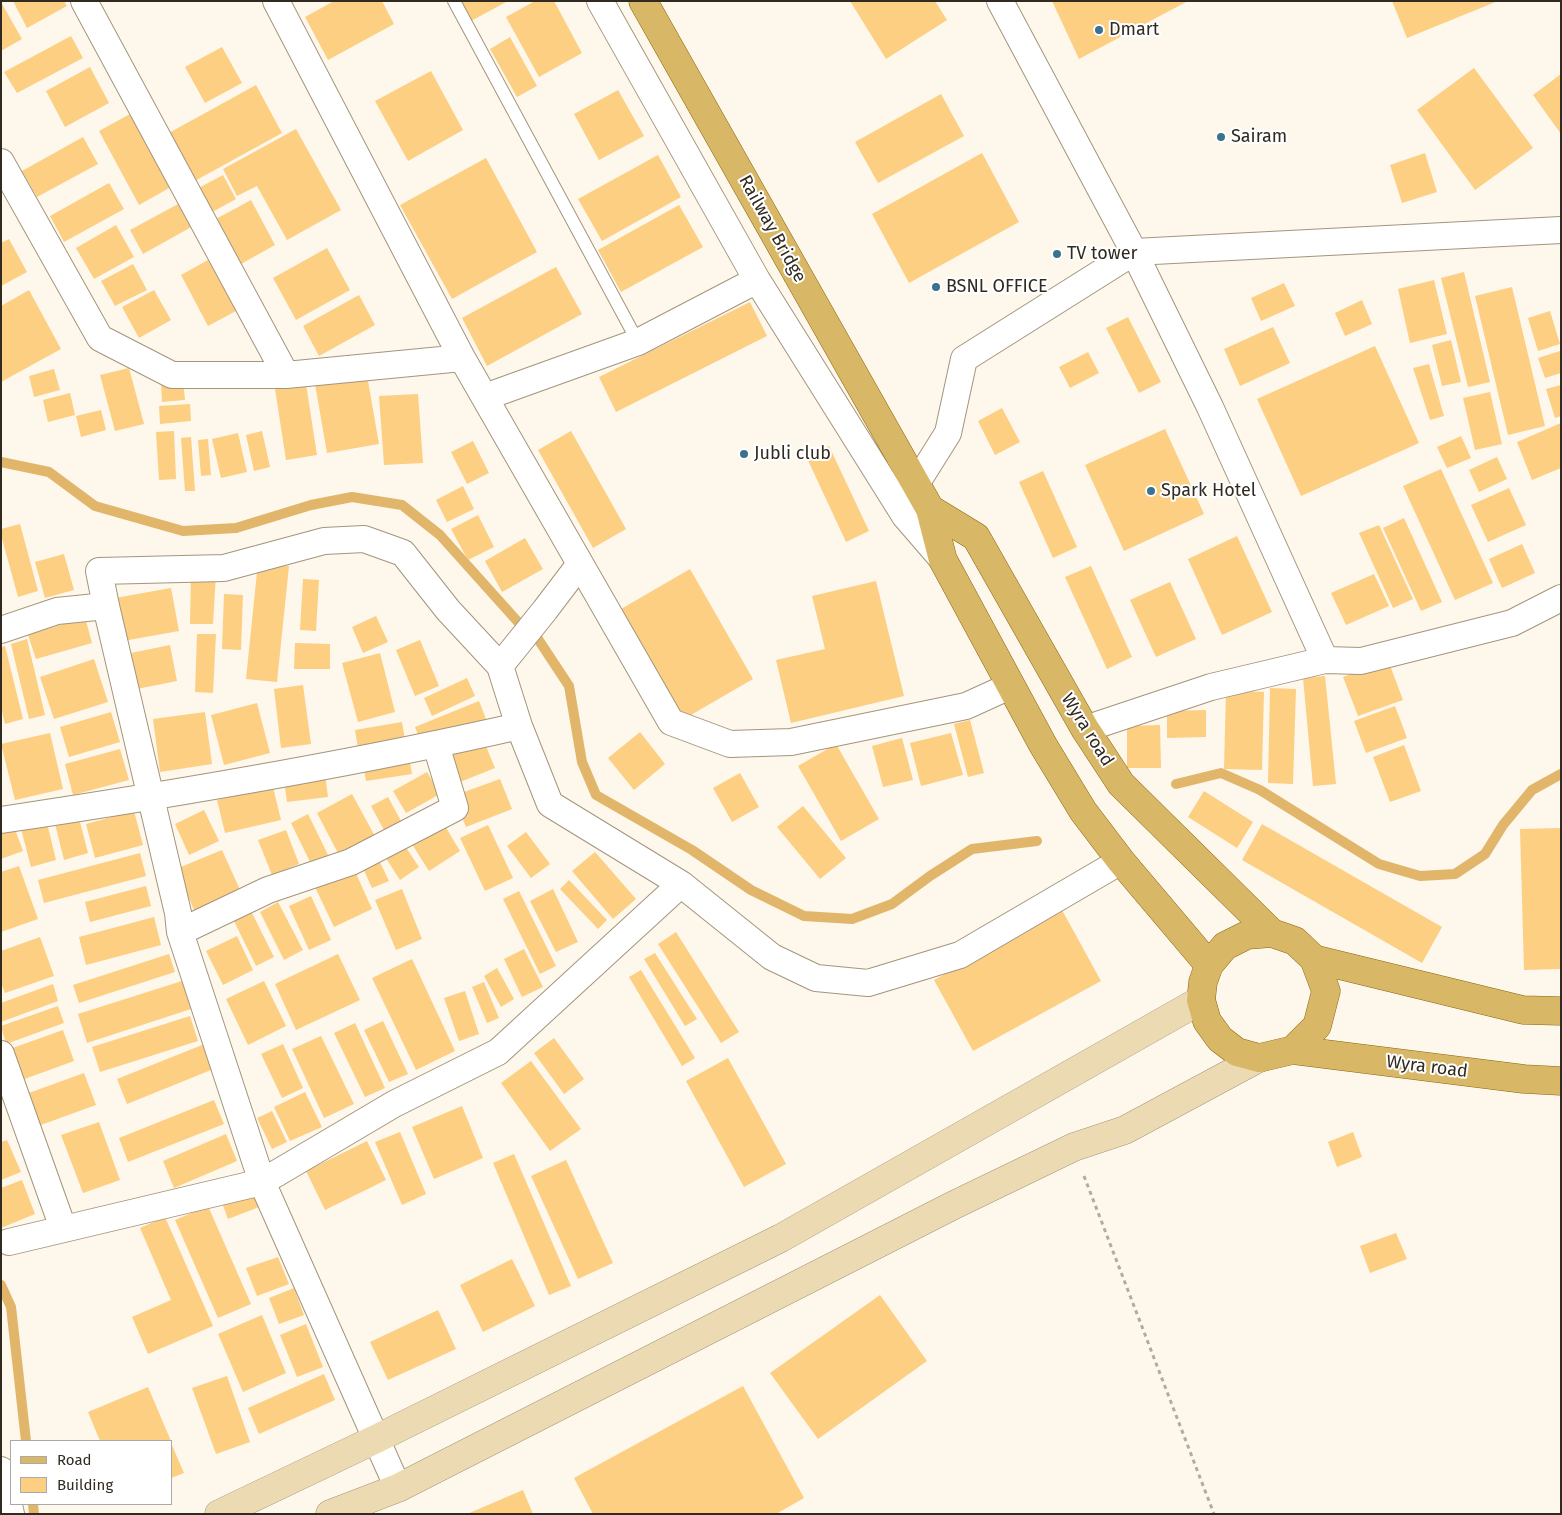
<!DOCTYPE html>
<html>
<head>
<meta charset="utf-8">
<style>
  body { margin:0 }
  #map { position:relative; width:1562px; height:1515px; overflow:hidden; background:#fdf7ec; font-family:"Fira Sans",sans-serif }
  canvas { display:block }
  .frame { position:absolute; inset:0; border:2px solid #302a20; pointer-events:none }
  .legend { position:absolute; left:10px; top:1440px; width:162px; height:65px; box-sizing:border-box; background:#fff; border:1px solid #acaaa6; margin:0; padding:6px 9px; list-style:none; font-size:15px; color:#302a20 }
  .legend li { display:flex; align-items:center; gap:10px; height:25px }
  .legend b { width:25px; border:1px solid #acaaa6 }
</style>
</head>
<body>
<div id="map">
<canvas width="1562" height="1515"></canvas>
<div class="frame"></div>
<ul class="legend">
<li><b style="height:6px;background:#d8b766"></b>Road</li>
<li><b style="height:14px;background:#fccf83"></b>Building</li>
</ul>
</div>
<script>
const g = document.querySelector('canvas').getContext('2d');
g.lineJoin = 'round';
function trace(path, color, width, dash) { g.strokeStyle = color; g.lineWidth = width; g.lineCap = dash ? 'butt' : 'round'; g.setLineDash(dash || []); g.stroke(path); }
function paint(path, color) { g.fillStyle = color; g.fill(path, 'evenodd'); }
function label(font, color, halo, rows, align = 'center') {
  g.font = font + ' "Fira Sans",sans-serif'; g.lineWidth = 4; g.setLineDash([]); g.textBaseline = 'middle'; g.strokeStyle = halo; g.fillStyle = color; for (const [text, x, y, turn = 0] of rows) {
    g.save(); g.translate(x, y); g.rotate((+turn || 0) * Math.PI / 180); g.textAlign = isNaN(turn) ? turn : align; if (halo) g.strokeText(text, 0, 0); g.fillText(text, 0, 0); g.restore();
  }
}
trace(new Path2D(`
  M1 462 49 472 95 506 183 531 236 528 311 505 352 497 402 505 440 535 518 622 538 639 569 686 582 762 596 795 692 850 751 890 804 916 852 919 892 904 930 876 972 849 1037 841
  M1176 784 1221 773 1260 790 1379 864 1420 876 1455 874 1485 854 1503 825 1532 790 1561 774
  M1 1285 11 1307 26 1441
  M33 1504 34 1514`), '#e1b66a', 10);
paint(new Path2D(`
  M13 1H64L67 6 27 28Z
  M334 1H382L394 24 328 60 305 17Z
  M460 1H508L471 21Z
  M535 1H554L582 53 539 77 506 17Z
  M850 1H935L947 20 886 59Z
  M1052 1H1188L1079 59Z
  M1392 1H1498L1407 38Z
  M1 2 22 39 1 51Z
  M71 36 83 58 17 93 4 72Z
  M510 37 537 86 517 97 490 49Z
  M222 47 242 83 205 103 185 67Z
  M90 67 109 103 65 127 46 91Z
  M1474 68 1533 148 1475 190 1417 110Z
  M431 71 463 130 408 161 375 101Z
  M1561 74V134L1533 95Z
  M256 85 282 133 193 182 167 134Z
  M618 90 644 136 599 160 574 114Z
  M941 94 964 136 878 183 855 142Z
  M130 114 171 187 139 205 99 131Z
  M296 129 341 210 287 240 257 186 237 196 223 169Z
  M83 137 98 164 37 197 22 171Z
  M982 153 1019 222 909 283 872 214Z
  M1425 153 1437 192 1402 203 1390 165Z
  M658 155 681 197 602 241 578 199Z
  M486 158 537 252 452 299 400 205Z
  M223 175 236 199 205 216 191 192Z
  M109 183 124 209 64 242 50 216Z
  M251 200 275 245 241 264 216 219Z
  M180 203 193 226 143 254 130 230Z
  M679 205 703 247 621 292 598 250Z
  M116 225 134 257 94 279 76 248Z
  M9 239 27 272 1 286V243Z
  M327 248 350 290 296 320 273 278Z
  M208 260 236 311 208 326 181 275Z
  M133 264 147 290 115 306 101 281Z
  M556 267 582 314 487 366 462 318Z
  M1464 272 1490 382 1468 387 1441 278Z
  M1434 280 1447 334 1410 343 1398 289Z
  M1284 283 1295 306 1261 321 1251 298Z
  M1512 287 1545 426 1508 435 1475 296Z
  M29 290 61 349 1 382V306Z
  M154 290 171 320 139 338 122 307Z
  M359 295 375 325 319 356 303 326Z
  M1362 300 1372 324 1345 336 1335 313Z
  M750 302 767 336 616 412 599 377Z
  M1550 311 1560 344 1538 351 1528 318Z
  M1128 317 1161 382 1139 393 1106 328Z
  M1273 327 1290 363 1240 386 1224 349Z
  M1451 340 1461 382 1442 386 1432 345Z
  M1375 346 1419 443 1301 496 1257 399Z
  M1560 351 1561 373 1545 378 1538 358Z
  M1088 352 1099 373 1070 388 1059 367Z
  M1429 364 1444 416 1430 420 1413 368Z
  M129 368 144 424 115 431 100 375Z
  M54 369 60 390 34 397 29 376Z
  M367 375 379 444 327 453 315 384Z
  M183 380 185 400 162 402 161 382Z
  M306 384 317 455 286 460 275 389Z
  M1561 385V416L1555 418 1546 389Z
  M1490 392 1502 444 1475 450 1463 398Z
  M70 393 75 415 48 422 43 400Z
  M418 394 423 463 384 465 379 396Z
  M190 404 191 421 160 424 159 406Z
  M1002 408 1020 442 995 455 978 421Z
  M101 410 106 430 81 437 76 416Z
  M1561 423V468L1532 480 1517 442Z
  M1165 429 1204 514 1124 551 1085 465Z
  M174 431 176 479 159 480 156 432Z
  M262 431 270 467 254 471 246 435Z
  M571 431 626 529 593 548 538 450Z
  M238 433 247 472 221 478 212 439Z
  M1461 436 1471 458 1447 468 1437 447Z
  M191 437 195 491H185L181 438Z
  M208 439 211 475 201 476 198 440Z
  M473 441 489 473 467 484 451 452Z
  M829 446 869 531 846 542 806 456Z
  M1497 457 1507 479 1479 492 1469 470Z
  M1441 469 1493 583 1455 600 1403 486Z
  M1043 471 1077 547 1053 558 1019 482Z
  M463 486 474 509 447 522 436 500Z
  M1509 488 1526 525 1488 542 1471 505Z
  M478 515 494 547 468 560 451 529Z
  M1404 518 1442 602 1421 611 1383 528Z
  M20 524 38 591 18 597 1 535V529Z
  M1379 525 1413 599 1393 608 1359 533Z
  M1237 536 1272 612 1222 635 1188 559Z
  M525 538 543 569 502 592 485 561Z
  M1522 544 1535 573 1502 588 1489 559Z
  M64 554 74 590 45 598 35 562Z
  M258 562 289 566 277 682 246 679Z
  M1091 566 1132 657 1107 669 1065 577Z
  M690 569 753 679 684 719 621 609Z
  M191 573 216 574 213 624H190Z
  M1374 574 1389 606 1346 625 1331 593Z
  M303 579 319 580 316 631 300 630Z
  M876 581 904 696 791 723 776 660 825 649 812 596Z
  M1170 582 1196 639 1156 657 1130 600Z
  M171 588 179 631 123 641 115 598Z
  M224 594 243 595 241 650 222 649Z
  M376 616 388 642 363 653 352 627Z
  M85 617 92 643 36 659 28 635Z
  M197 634H216L213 693 195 692Z
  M27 639 45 715 29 719 11 644Z
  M420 640 439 686 415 696 396 650Z
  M295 643 330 644V669H294Z
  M170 645 177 681 137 689 131 653Z
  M5 646 23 719 5 724 1 707V647Z
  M380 653 395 712 358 722 342 663Z
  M94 659 108 702 54 719 40 677Z
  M1388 660 1403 700 1358 716 1343 677Z
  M1325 676 1336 784 1313 786 1303 678Z
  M467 678 475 696 432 716 424 698Z
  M303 685 311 744 281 748 274 689Z
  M1270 688 1296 689 1293 784 1268 783Z
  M1226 690 1264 692 1262 770 1224 769Z
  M479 701 486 719 422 745 415 727Z
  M257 703 270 753 224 765 211 715Z
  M1395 706 1407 738 1366 753 1354 721Z
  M1206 710V737L1167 738V711Z
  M111 712 120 742 69 757 60 727Z
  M205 712 212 764 160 772 153 719Z
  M970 720 984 773 968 777 954 724Z
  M402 722 405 740 358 748 355 730Z
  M1160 725 1161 768H1127V726Z
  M640 732 665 764 634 790 608 758Z
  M50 733 63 789 15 800 1 744Z
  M951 733 963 775 921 786 910 743Z
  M902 738 913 780 883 787 872 746Z
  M483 739 495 768 455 784 443 755Z
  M836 744 879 819 841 841 798 766Z
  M1404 745 1421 791 1390 802 1373 757Z
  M120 749 129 780 73 795 65 764Z
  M409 757 412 774 366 781 363 763Z
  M427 772 440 794 406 813 393 791Z
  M740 773 759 807 732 822 713 788Z
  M325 774 328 797 287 802 284 780Z
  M500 779 512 809 466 827 453 796Z
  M273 787 281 820 225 833 217 800Z
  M1204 791 1253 822 1237 848 1188 817Z
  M352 794 377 840 341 859 317 813Z
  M388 797 401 821 384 830 371 806Z
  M803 806 846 858 820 879 777 827Z
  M204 810 219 841 189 855 175 824Z
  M134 811 143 845 95 858 86 824Z
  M308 814 330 859 313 868 291 823Z
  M79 818 88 853 64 860 55 824Z
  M442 821 460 851 429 871 410 841Z
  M47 823 56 860 31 867 21 829Z
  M13 824 23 851 1 859V828Z
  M1262 824 1442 927 1422 963 1242 860Z
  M488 825 513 878 485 891 460 838Z
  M1561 828V969L1524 970 1520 829Z
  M286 830 299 864 272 875 258 840Z
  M526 832 550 864 531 878 507 846Z
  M403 843 419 867 400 880 384 855Z
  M222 850 241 892 195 912 176 869Z
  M595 852 636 899 613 919 572 871Z
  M140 853 146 876 44 903 38 880Z
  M378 858 389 881 372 888 362 866Z
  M19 866 38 919 1 932V872Z
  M354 869 372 909 334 927 315 887Z
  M569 880 607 920 598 929 560 889Z
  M146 886 151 906 90 922 85 902Z
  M402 889 422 939 396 950 375 900Z
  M553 889 578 942 556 952 530 901Z
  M519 891 556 966 540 974 503 899Z
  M311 896 331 940 309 950 289 906Z
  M278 902 303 950 284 960 260 912Z
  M1062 910 1101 981 973 1051 934 980Z
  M251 911 274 957 256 966 233 919Z
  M154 917 161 945 86 965 79 937Z
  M676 932 739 1032 721 1043 658 944Z
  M237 936 253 970 223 985 206 951Z
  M40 937 54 976 5 993 1 983V951Z
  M524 949 543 987 522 997 504 959Z
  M655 953 697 1019 685 1026 644 959Z
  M169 954 175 972 79 1003 73 985Z
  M338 954 360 1000 296 1030 275 984Z
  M412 959 455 1051 416 1070 372 978Z
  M497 968 514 999 501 1007 484 976Z
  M641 970 695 1058 682 1066 629 977Z
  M182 981 191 1009 87 1043 78 1014Z
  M264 981 286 1026 248 1045 226 999Z
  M484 982 499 1018 487 1023 472 987Z
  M53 984 58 1001 1 1022V1003Z
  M465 991 479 1034 459 1041 444 998Z
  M58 1006 64 1023 6 1044 1 1026Z
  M190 1016 198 1041 100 1072 92 1047Z
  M383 1021 408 1074 389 1082 364 1030Z
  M355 1023 385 1088 365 1097 334 1033Z
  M63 1030 74 1061 19 1081 7 1050Z
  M321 1036 354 1104 324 1118 292 1049Z
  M554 1038 584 1079 564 1094 534 1053Z
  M207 1043 216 1068 127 1104 117 1079Z
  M283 1044 303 1088 282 1098 261 1054Z
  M728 1058 786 1164 744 1187 686 1081Z
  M531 1061 581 1129 550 1151 501 1083Z
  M84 1073 96 1105 38 1126 26 1094Z
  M305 1092 322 1127 290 1141 274 1107Z
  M214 1100 224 1124 128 1162 119 1138Z
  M462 1106 483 1158 434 1179 412 1127Z
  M272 1111 287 1142 272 1149 257 1118Z
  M99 1122 120 1180 83 1193 61 1135Z
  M400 1132 426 1194 402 1205 375 1142Z
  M1353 1132 1362 1157 1337 1167 1328 1142Z
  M226 1134 237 1161 174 1188 163 1161Z
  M7 1140 21 1172 1 1180V1142Z
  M367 1141 386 1180 325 1210 306 1171Z
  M514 1154 571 1286 549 1295 493 1163Z
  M566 1160 613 1263 578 1279 531 1176Z
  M22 1180 35 1214 1 1228V1188Z
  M253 1188 259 1207 228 1219 221 1200Z
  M208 1206 251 1304 218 1318 175 1220Z
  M165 1217 213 1326 148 1354 132 1317 171 1300 140 1228Z
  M1396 1233 1407 1259 1370 1273 1360 1246Z
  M278 1257 289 1284 257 1296 246 1268Z
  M512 1259 535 1306 483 1332 460 1285Z
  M294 1288 304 1315 279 1324 269 1298Z
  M880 1295 927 1361 818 1439 770 1373Z
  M438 1310 456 1349 388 1380 370 1342Z
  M262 1315 286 1373 243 1392 218 1334Z
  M306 1324 323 1367 297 1377 280 1335Z
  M324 1374 335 1400 259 1434 248 1408Z
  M227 1376 250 1442 216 1454 192 1388Z
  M743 1386 804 1498 776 1514H593L574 1478Z
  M148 1387 171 1441H100L88 1412Z
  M171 1443 184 1473 171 1478Z
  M523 1490 533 1514H467Z`), '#fccf83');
const lane = new Path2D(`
  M454 1 638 342`);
const street = new Path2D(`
  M84 1 286 375
  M276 1 462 358 671 722 730 744 791 742 966 706 1010 686
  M600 1 757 280 905 516 943 560
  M1 162 100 338 172 375H286L462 358
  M485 397 638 342 757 280
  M916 484 948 433 964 359 1134 252 1000 1
  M1 630 57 611 106 606
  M1325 660 1210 407 1134 252 1561 230
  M500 666 545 610 580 564
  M1085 729 1211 687 1325 660 1361 661 1512 623 1561 598
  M1 820C175 794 348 765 519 726
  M180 932 268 890 351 862 455 808 436 745
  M1 1054 63 1228
  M9 1242 262 1182 394 1104 498 1052 681 884
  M1 1470 11 1514
  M398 1488 262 1182 180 932 178 913 106 606 99 571 224 568 324 541 364 539 403 553 448 610 500 666 519 726 550 804 681 884 772 957 816 978 868 983 960 955 1121 861`);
const secondary = new Path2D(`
  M219 1514 376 1439 781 1238 1201 1000
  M330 1514 398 1488 954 1205 1074 1147 1125 1130 1259 1058`);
const primary = new Path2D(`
  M643 1 930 509 943 560 1043 745 1083 811 1121 861 1209 965
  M930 509 976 537 1085 729 1121 784 1272 933
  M1314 959 1523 1010 1561 1011
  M1293 1050 1317 1026 1326 991 1314 959 1295 941 1272 933 1247 935 1225 946 1209 965 1203 982 1201 1000 1207 1021 1220 1039 1237 1052 1259 1058 1293 1050 1524 1079 1561 1081`);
trace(lane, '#a4957b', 14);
trace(street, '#a4957b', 28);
trace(secondary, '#a4957b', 29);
trace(primary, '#8c660b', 29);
trace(new Path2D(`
  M1084 1176 1214 1514`), '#b1aba0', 3, [4, 4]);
trace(lane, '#fff', 12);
trace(street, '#fff', 26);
trace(secondary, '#ecdbb2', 28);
trace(primary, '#d8b766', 28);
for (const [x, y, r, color] of [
  [1099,30,5,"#3a738d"],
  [1221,137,5,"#3a738d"],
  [1057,254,5,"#3a738d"],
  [936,287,5,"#3a738d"],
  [744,454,5,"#3a738d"],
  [1151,491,5,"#3a738d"]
]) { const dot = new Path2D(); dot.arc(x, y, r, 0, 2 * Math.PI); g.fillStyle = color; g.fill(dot); trace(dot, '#fff', 2); }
label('18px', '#302a20', '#fff', [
  ["Dmart",1109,30],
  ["Sairam",1231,137],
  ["TV tower",1067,254],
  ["BSNL OFFICE",946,287],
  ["Jubli club",754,454],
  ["Spark Hotel",1161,491]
], 'left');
label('18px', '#302a20', '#fff', [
  ["Railway Bridge",772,229,61],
  ["Wyra road",1087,730,58],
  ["Wyra road",1427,1067,7]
]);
</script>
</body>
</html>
